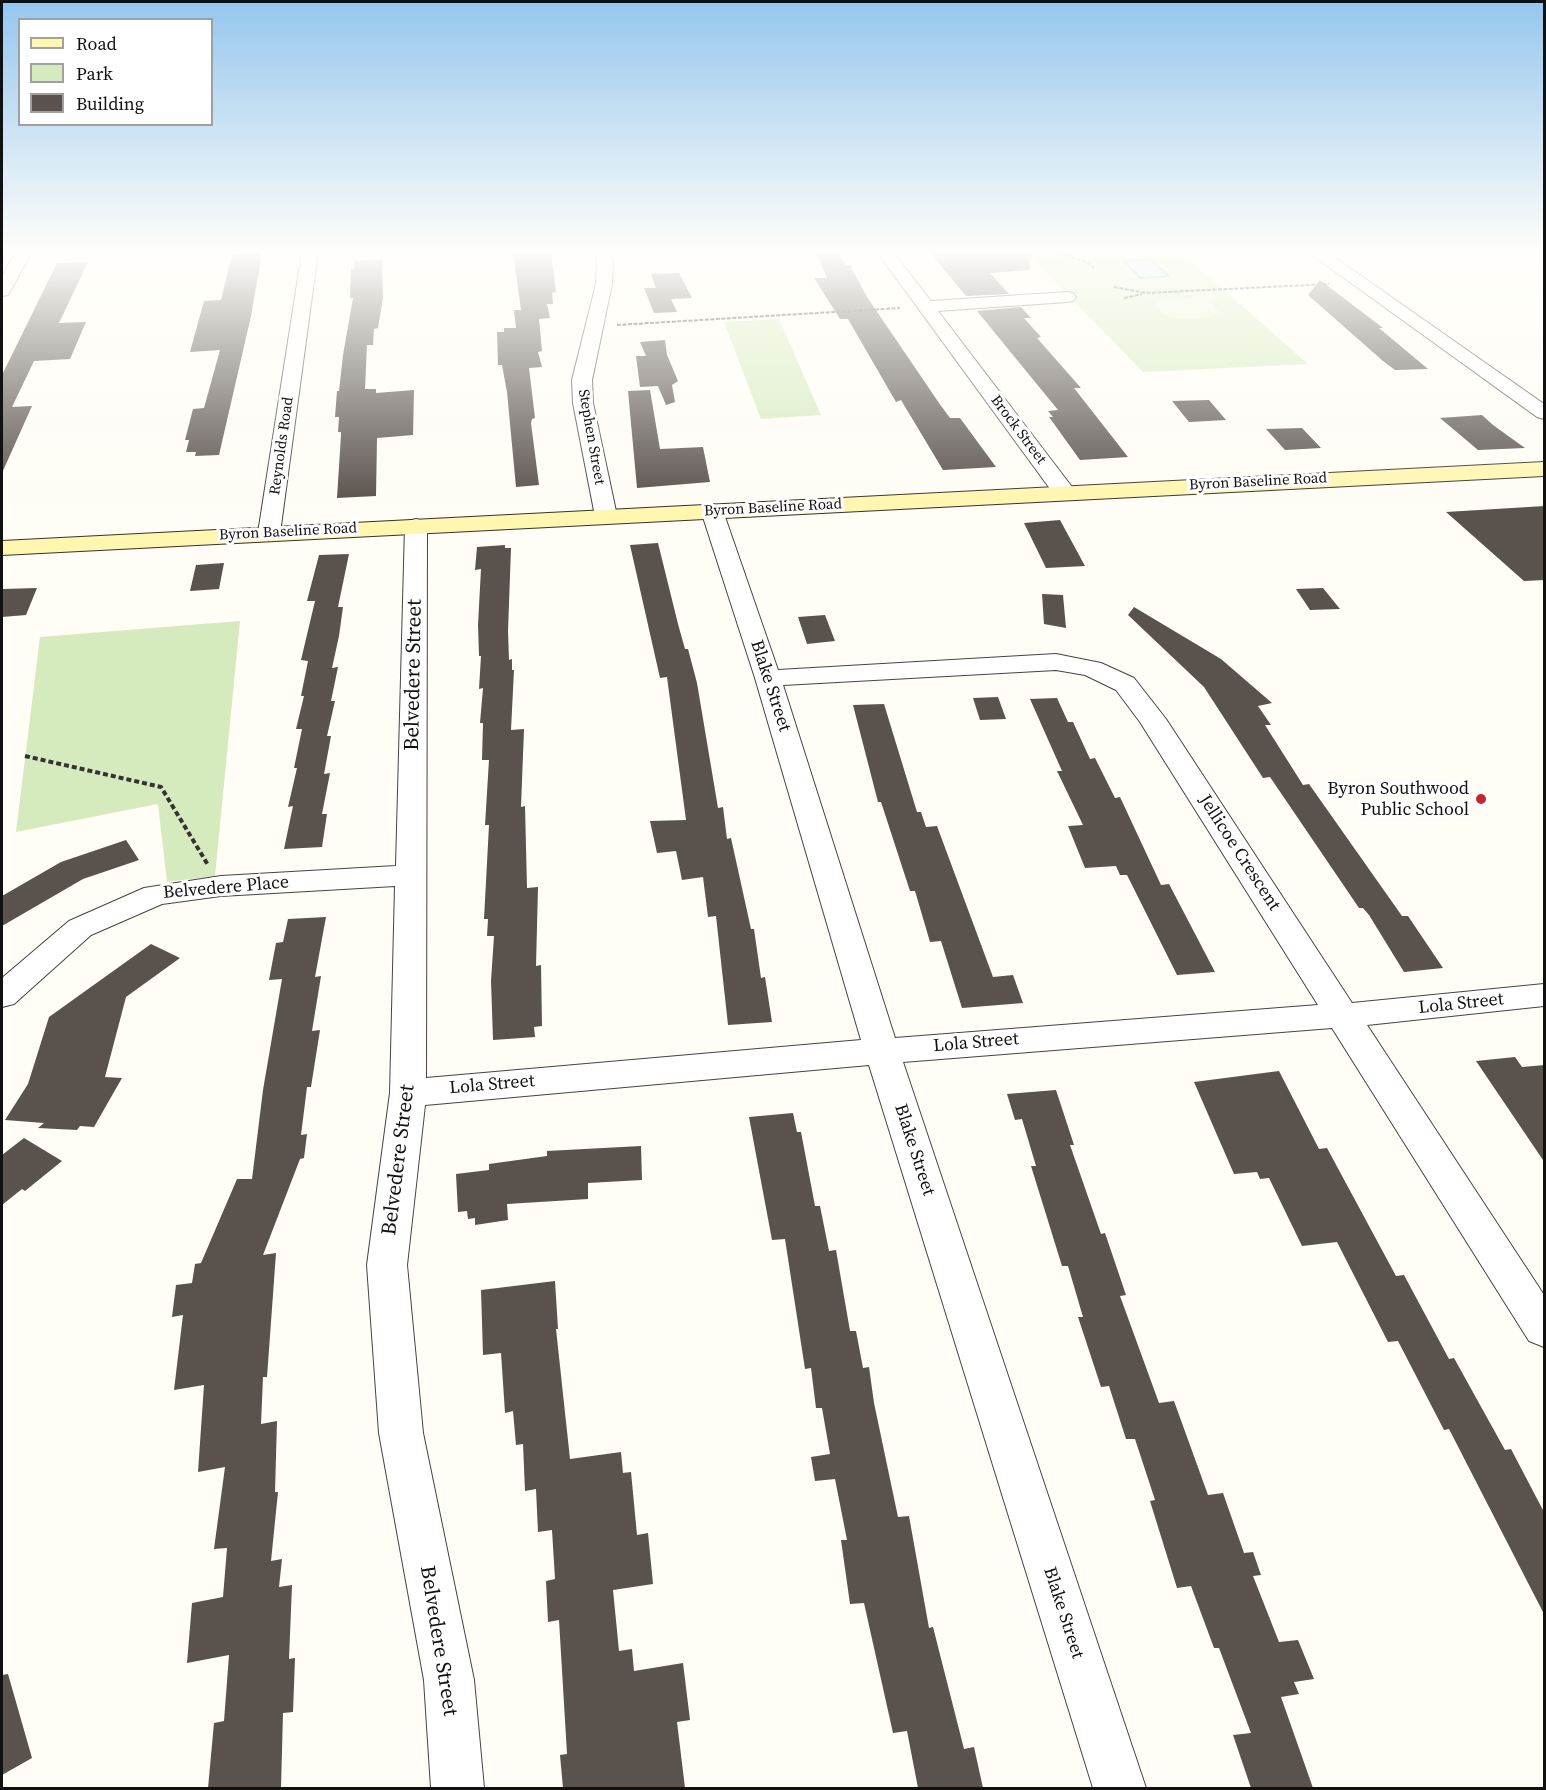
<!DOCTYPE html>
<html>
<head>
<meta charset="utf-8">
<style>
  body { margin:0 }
  #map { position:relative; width:1546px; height:1790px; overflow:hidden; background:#fffdf5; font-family:"Source Serif 4",serif }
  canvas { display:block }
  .frame { position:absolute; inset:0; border:3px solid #111; pointer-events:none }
  .legend { position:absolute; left:18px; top:18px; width:195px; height:108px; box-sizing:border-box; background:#fff; border:2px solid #a0a0a0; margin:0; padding:8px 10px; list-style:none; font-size:18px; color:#111 }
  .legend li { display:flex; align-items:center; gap:12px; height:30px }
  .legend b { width:30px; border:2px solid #a0a0a0 }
</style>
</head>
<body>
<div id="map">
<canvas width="1546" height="1790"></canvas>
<div class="frame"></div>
<ul class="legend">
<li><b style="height:8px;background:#fff6b0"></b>Road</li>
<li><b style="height:16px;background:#d5ebbd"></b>Park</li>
<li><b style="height:16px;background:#5a524d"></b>Building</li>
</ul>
</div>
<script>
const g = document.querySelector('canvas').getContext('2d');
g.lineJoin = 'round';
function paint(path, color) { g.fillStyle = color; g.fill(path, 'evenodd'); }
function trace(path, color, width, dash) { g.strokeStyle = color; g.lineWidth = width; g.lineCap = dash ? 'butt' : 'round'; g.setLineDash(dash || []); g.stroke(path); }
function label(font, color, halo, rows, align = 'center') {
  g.font = font + ' "Source Serif 4",serif'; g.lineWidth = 6; g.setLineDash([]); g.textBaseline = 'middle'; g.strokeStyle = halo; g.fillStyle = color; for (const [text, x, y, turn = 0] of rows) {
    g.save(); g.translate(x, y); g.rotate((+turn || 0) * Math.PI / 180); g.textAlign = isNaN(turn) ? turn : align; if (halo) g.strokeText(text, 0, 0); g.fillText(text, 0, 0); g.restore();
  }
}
paint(new Path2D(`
  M1026 252H1181L1308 364 1143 372Z
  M779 319 821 415 761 419 724 322Z
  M240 621 215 876 167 882 158 804 16 832 40 637Z`), '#d5ebbd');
paint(new Path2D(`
  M1201 293 1215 296 1210 301 1219 312C1205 322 1165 323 1155 306L1158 301 1197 297Z`), '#e6f2cf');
const water = new Path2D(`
  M1150 259 1169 276 1141 278 1123 261Z`);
paint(water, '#b9e0f7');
trace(water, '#3f96cf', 1.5);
paint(new Path2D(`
  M513 252H551L556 292 552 293 553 304H547L550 318 539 319 542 351 538 352 542 367 529 368 535 418 532 419 531 423 539 485 516 487 507 392 502 365H498L497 332H504V328H516L514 310H521Z
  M816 252H838L846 265H850L867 297 939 403 950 418H960L996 467 943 470 901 400 896 402 848 319H840L814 278H827Z
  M930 252H1029L1030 270 990 273 1009 294 966 296Z
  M262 253 251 316 219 455 195 456 196 452H186L189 440H185L193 409 204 408 220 350 190 352 204 301 221 300 232 254Z
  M382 259 383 298 378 328 374 329 373 345H367L365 389H376V393L414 390 413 435 377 438 376 496 337 498 341 435V432H338L339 417H335L337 391H339L343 355 353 298H350L351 269H354L355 261Z
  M88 262 59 323 86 322 70 359 34 361 12 407 32 406 2 473V375L57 263Z
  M679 273 692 298 671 299 677 312 654 313 644 288H656L651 274Z
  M1320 280 1383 328H1379L1428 369 1395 370 1383 361 1308 295Z
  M1021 307 1031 318H1024L1041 337 1037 338 1081 388H1074L1128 457 1080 460 1049 417H1053L1048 411 1058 410 977 311Z
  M665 340 667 355 678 381 672 385 675 402 666 405 658 386 640 387 636 356H646L640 342Z
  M650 390 660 449 703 447 710 482 637 488 628 391Z
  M1209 400 1226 420 1189 422 1172 401Z
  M1482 415 1493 425 1525 448 1478 450 1440 418Z
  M1302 428 1321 448 1285 450 1266 429Z
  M1545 506V580L1524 581 1446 512Z
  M1060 520 1085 566 1046 568 1024 523Z
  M658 543 678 624 685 649H688L697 683 718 808 723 807 727 839 731 838 751 929H754L761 978 765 977 772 1022 728 1025 716 916 708 917 703 877 682 880 676 851 657 853 650 821 686 820 667 677 660 678 630 545Z
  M505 545V548H511L508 631 509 660 512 659V670H514L511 730 524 729 521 807 525 806 527 888 538 887 536 966 541 965 542 1026 534 1027 535 1037 493 1040 491 981 494 936H487L488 919H484L489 825H485L489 760H482L483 723H480L483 688 479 689 481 656H479L478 625 481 569 475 570 477 547Z
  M349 554 338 607H343L339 636 332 668 338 667 331 701H335L327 736H331L324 774 330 773 322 814H327L322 847 284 849 293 806 288 807 297 768H294L302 729H296L304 696H301L308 661 301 660 315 601H307L319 555Z
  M224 563 219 589 190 591 196 565Z
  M37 588 26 615 2 617V589Z
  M1323 588 1340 609 1310 610 1296 589Z
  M1042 594 1063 595 1066 628 1044 624Z
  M1134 607 1221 659 1272 703 1258 706 1271 725H1265L1303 785 1309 784 1402 916H1408L1443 968 1404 972 1369 915 1363 908H1359L1270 777 1263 778 1204 687 1128 615Z
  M825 615 835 641 807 644 798 617Z
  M998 697 1006 719 980 720 973 698Z
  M1057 698 1068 722H1073L1090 759 1095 758 1115 798 1120 797 1161 885 1169 884 1215 972 1177 975 1127 875H1120L1116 866 1085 868 1068 826 1083 825 1057 771H1062L1030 699Z
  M884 704 917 812H921L926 827 937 826 993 977 1013 975 1023 1003 962 1008 941 941 930 942 915 891H910L881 802H878L853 705Z
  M126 840 139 860 83 879 2 926V896L61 862Z
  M326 917 315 977 321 976 312 1031 320 1030 311 1087H307L301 1135 307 1134 304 1158 300 1159 263 1255 276 1253 267 1377H263L261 1424 277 1421 275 1492H278L271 1561 282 1559 279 1587 292 1585 289 1659 295 1658 293 1712 283 1713 281 1788H208L214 1723 224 1721 229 1655 187 1663 192 1603 223 1597 227 1548 214 1549 225 1467 198 1472 204 1385 174 1390 183 1315 172 1317 176 1285 192 1283 195 1264 201 1263 237 1179H252L263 1090 282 979 269 980 276 943 283 942 288 919Z
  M151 944 180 958 126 997 105 1077 122 1078 94 1127 80 1126 77 1130 38 1128 44 1123 5 1120 28 1084 49 1017Z
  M1515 1057 1522 1067 1545 1065V1163L1476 1061Z
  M1279 1071 1319 1149 1327 1148 1396 1276 1404 1275 1449 1359 1454 1358 1505 1450 1511 1449 1545 1514V1616L1449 1429 1444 1430 1398 1341 1388 1342 1337 1242 1302 1246 1269 1178 1260 1179 1257 1172 1234 1174 1194 1082Z
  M1056 1090 1074 1145H1070L1101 1234 1105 1233 1126 1295 1120 1296 1159 1403 1174 1401 1208 1495 1223 1493 1244 1553 1253 1552 1261 1575 1253 1576 1279 1642 1298 1640 1314 1679 1294 1682 1299 1694 1281 1697 1313 1788H1251L1233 1735 1251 1733 1219 1648H1214L1191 1586 1177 1588 1150 1501 1155 1500 1135 1439H1126L1109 1386 1101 1387 1078 1317H1083L1068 1266H1062L1031 1166H1036L1022 1119 1015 1120 1007 1094Z
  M793 1113 797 1132H801L815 1206H820L829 1251 836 1250 850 1331H856L863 1368 869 1367 874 1403 898 1517 909 1516 929 1628 933 1627 964 1749 974 1747 983 1788H918L907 1731 893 1733 864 1603 850 1604 841 1540H847L835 1479 815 1481 811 1457 830 1454 822 1408H816L811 1368 805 1369 785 1239 772 1240 749 1117Z
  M24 1138 62 1161 25 1191 22 1189 2 1205V1155Z
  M641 1146 642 1180 588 1183V1199L507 1204 508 1220 475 1225V1218L468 1219 467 1211 458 1212 456 1174 489 1170V1164L547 1156V1151Z
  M555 1281 558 1329H556L570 1459 621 1452 623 1473 631 1472 637 1535 648 1533 653 1584 613 1590 619 1651 632 1649 634 1671 683 1663 690 1720 677 1722 685 1788H563L560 1755 567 1754 559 1620 548 1622 546 1581 555 1579 552 1530 538 1532 536 1489 525 1491 523 1444 516 1445 513 1411 505 1413 501 1353 483 1355 481 1290Z
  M8 1674 32 1758 2 1775V1675Z`), '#5a524d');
const minor = new Path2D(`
  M302 252H318L280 533 277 538 269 540 261 538 258 533Z
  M594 252H610L613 262 612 284 592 380 593 403 617 516 614 521 606 523 598 521 595 516 573 403 572 380 596 284 597 262Z
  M877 252H893L931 301 1067 292 1073 293 1076 297 1073 301 1067 302 938 311 1072 487 1075 492 1072 497 1064 499 1056 497Z
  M1308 252H1327L1544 404V419L1537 417Z
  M712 504 720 506 723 511 778 670 1056 654 1101 663 1134 678 1166 719 1352 1003 1544 984V1006L1367 1025 1544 1295V1347L1529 1341 1332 1028 903 1062 1146 1788H1093L869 1065 425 1105 407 1265 423 1433 474 1680 484 1788H431L424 1680 379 1433 367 1265 390 1093 395 886 221 896 162 904 91 935 14 1004 2 1007V978L69 921 144 888 221 876 396 866 405 526 408 521 416 519 424 521 427 526 426 1078 861 1040 755 678 701 511 704 506ZM1056 670 1085 675 1116 690 1140 722 1318 1005 895 1038 783 685Z`);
const tertiary = new Path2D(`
  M15 252H32L8 295 2 296V277Z`);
const secondary = new Path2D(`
  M1544 462V476L2 555V541Z`);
trace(minor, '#444', 2);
trace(tertiary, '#444', 2);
trace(secondary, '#333', 2);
trace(new Path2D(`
  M1056 252 1086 262 1094 268
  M1114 287 1146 293 1329 284
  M1124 298 1142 294
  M617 325 900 308`), '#333', 2, [4, 1.5]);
trace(new Path2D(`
  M25 756 161 787 208 865`), '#333', 4, [5, 3]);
paint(minor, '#fff');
paint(tertiary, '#fff');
paint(secondary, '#fff6b0');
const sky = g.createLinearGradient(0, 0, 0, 503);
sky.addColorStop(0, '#95c6ee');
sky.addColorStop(0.5, '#fffefa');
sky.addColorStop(1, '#fffefa00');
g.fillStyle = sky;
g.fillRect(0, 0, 1546, 503);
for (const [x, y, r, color] of [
  [1481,799,6,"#c4262e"]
]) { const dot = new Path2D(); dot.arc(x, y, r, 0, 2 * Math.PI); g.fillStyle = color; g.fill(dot); trace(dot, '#fff', 2); }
label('15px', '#111', '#fff', [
  ["Brock Street",1018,430,53],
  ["Stephen Street",591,437,80],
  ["Reynolds Road",282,446,-82],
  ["Byron Baseline Road",1258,482,-3],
  ["Byron Baseline Road",773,508,-3],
  ["Byron Baseline Road",288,532,-3]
]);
label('18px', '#111', '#fff', [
  ["Blake Street",770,686,72],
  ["Jellicoe Crescent",1239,853,57],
  ["Belvedere Place",226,888,-5],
  ["Lola Street",1461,1004,-6],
  ["Lola Street",976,1043,-5],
  ["Lola Street",492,1085,-5],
  ["Blake Street",914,1150,72],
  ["Blake Street",1063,1613,72]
]);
label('18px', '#111', '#fff', [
  ["Byron Southwood",1469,789],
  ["Public School",1469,810]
], 'right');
label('21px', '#111', '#fff', [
  ["Belvedere Street",414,675,-89],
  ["Belvedere Street",399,1160,-83],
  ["Belvedere Street",438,1641,81]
]);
</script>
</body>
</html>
